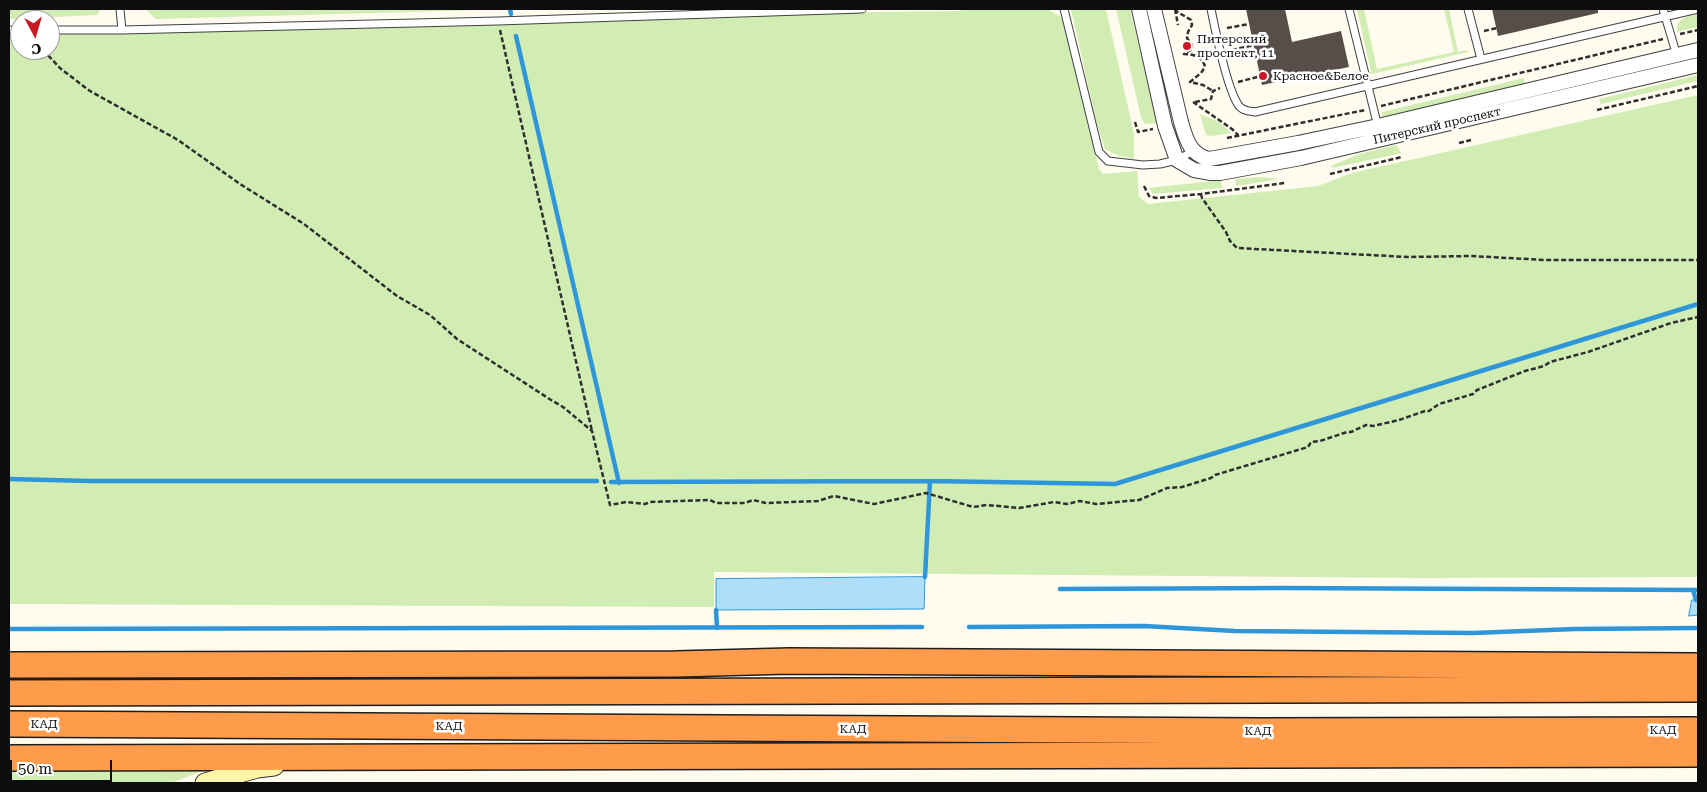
<!DOCTYPE html>
<html>
<head>
<meta charset="utf-8">
<style>
  body { margin:0 }
  #map { position:relative; width:1707px; height:792px; overflow:hidden; background:#fffbee; font-family:"Roboto Serif",serif }
  canvas { display:block }
  .frame { position:absolute; inset:0; border:10px solid #0d0d0d; pointer-events:none }
  .north { position:absolute; left:10px; top:10px; width:50px; height:50px; box-sizing:border-box; background:#fff; border:1px solid #9e9e9e; border-radius:50%; rotate:174deg; font-size:14px; font-weight:700; line-height:20px; text-align:center; color:#0d0d0d }
  .north::after { content:''; display:block; margin:auto; width:18px; height:22px; background:#c91923; clip-path:polygon(50% 0,100% 100%,50% 72%,0 100%) }
  .scale { position:absolute; left:10px; top:760px; width:102px; height:22px; box-sizing:border-box; border:2px solid #0d0d0d; border-top:0; padding-left:6px; font-size:15px; line-height:18px; white-space:nowrap; color:#0d0d0d; -webkit-text-stroke:4px #fff; paint-order:stroke }
</style>
</head>
<body>
<div id="map">
<canvas width="1707" height="792"></canvas>
<div class="frame"></div>
<div class="north">С</div>
<div class="scale">50 m</div>
</div>
<script>
const g = document.querySelector('canvas').getContext('2d');
g.lineJoin = 'round';
function paint(path, color) { g.fillStyle = color; g.fill(path, 'evenodd'); }
function trace(path, color, width, dash) { g.strokeStyle = color; g.lineWidth = width; g.lineCap = dash ? 'butt' : 'round'; g.setLineDash(dash || []); g.stroke(path); }
function label(font, color, halo, rows, align = 'center') {
  g.font = font + ' "Roboto Serif",serif'; g.lineWidth = 5; g.setLineDash([]); g.textBaseline = 'middle'; g.strokeStyle = halo; g.fillStyle = color; for (const [text, x, y, turn = 0] of rows) {
    g.save(); g.translate(x, y); g.rotate((+turn || 0) * Math.PI / 180); g.textAlign = isNaN(turn) ? turn : align; if (halo) g.strokeText(text, 0, 0); g.fillText(text, 0, 0); g.restore();
  }
}
paint(new Path2D(`
  M9 9H101L97 15 9 19Z
  M145 9H520L156 19Z
  M968 9H1048L1062 18 1099 169 1103 174 1137 171 1139 197 1148 204 1318 186 1352 173 1698 95V577L1420 578 714 572V607L9 604V35H20V50H50V34L788 13 957 11Z
  M1071 9H1106L1134 134V159L1119 156 1105 149 1096 121Z
  M1116 9H1130L1157 123 1145 124 1141 117Z
  M1357 9H1364L1377 69 1454 52 1444 9H1449L1458 52 1468 50V52L1368 75 1365 74 1371 72Z
  M1698 14V27L1677 32C1677 17 1686 17 1698 14Z
  M1698 75V81L1601 104 1599 99Z
  M1524 78 1525 84 1383 118 1382 112Z
  M1200 114 1219 122 1231 133 1211 136 1206 135Z
  M1396 145 1402 153 1332 168 1331 166 1359 154Z
  M1260 177 1280 179 1236 186 1235 179Z
  M1221 180 1222 188 1153 194 1149 188Z
  M223 763 171 783H9V764Z`), '#d2edb4');
const water = new Path2D(`
  M925 577 924 609 716 610V579Z
  M1692 600H1698V615L1689 616Z`);
paint(water, '#addffb');
trace(water, '#2e96d9', 1);
trace(new Path2D(`
  M510 9 511 14
  M516 36 619 483
  M9 479 89 481H597
  M611 482 930 481 1115 484 1698 304
  M925 577 930 481
  M1060 589 1283 588 1698 590
  M1693 590 1696 600
  M716 610 717 628
  M969 627 1144 626 1235 631 1473 633 1575 629 1698 628
  M9 629 922 627`), '#2e96d9', 4.5);
paint(new Path2D(`
  M1246 9H1285L1292 42 1341 31 1349 67 1262 85Z
  M1492 9H1598V13L1498 36Z`), '#574e49');
const service = new Path2D(`
  M120 9 122 30
  M1064 9 1099 152 1108 161 1143 165 1160 164 1177 160 1193 151
  M1211 9C1215 29 1228 94 1240 107 1244 111 1249 111 1255 112L1698 9
  M1349 9 1378 127
  M1468 9 1481 59
  M1663 9 1677 56
  M9 30H20
  M50 30H122L498 21 862 9`);
const minor = new Path2D(`
  M1139 9 1165 126 1177 160 1194 170 1211 173H1220L1301 158 1698 65
  M1154 9 1181 122C1186 139 1190 155 1209 159L1298 143 1378 126 1698 50`);
const secondary = new Path2D(`
  M205 783 257 768 274 766`);
const motorway = new Path2D(`
  M9 665 676 664 789 661 1698 666
  M9 693 1698 689
  M9 724 1259 731 1698 730
  M9 758 1698 754`);
trace(service, '#404040', 9);
trace(minor, '#404040', 16);
trace(secondary, '#2f2f2f', 21);
trace(motorway, '#1e1e1e', 28);
trace(new Path2D(`
  M1175 9 1178 25
  M1177 9 1176 11 1191 20 1192 25 1188 32 1187 38 1192 45V49L1184 54C1194 54 1203 57 1205 67L1201 73 1190 82 1203 85 1213 91
  M1227 28 1249 24
  M500 30 592 431
  M1484 31 1497 28
  M1680 34 1698 30
  M43 50 61 69 90 91 178 140 240 184 304 224 397 296 430 315 457 339 551 400 563 407 592 431 610 505 626 502 645 504 650 502 710 500 716 503H745L753 500 766 503 818 501 834 496 874 504 926 493 973 507 987 505 1019 508 1054 502 1067 504 1080 501 1096 504 1139 500 1167 488 1182 487 1211 478 1215 475 1308 447 1311 442 1320 441 1347 432H1351L1366 425 1373 426 1399 420 1425 411H1429L1439 404 1473 394 1477 390 1525 371 1544 366 1550 362 1588 352 1671 323 1698 317
  M1232 50 1254 45
  M1238 82 1261 76
  M1193 102 1232 129 1238 135
  M1195 102 1211 99 1213 91 1220 88
  M1381 106 1663 39
  M1597 110 1698 86
  M1135 122 1138 132 1153 129
  M1227 138 1365 110
  M1459 143 1471 140
  M1330 174 1402 157
  M1144 186 1149 196 1156 198 1201 194 1285 183
  M1201 194 1202 198 1226 232 1230 241 1237 248 1408 257 1471 256 1545 260H1698`), '#2f2f2f', 2.5, [5, 2.5]);
trace(service, '#fff', 7);
trace(minor, '#fff', 14);
trace(secondary, '#fff5a9', 19);
trace(motorway, '#ff9c4c', 25);
for (const [x, y, r, color] of [
  [1187,46,5,"#c91923"],
  [1263,76,5,"#c91923"]
]) { const dot = new Path2D(); dot.arc(x, y, r, 0, 2 * Math.PI); g.fillStyle = color; g.fill(dot); trace(dot, '#fff', 2); }
label('12px', '#0d0d0d', '#fff', [
  ["Питерский",1197,39],
  ["проспект, 11",1197,53],
  ["Красное&Белое",1273,76]
], 'left');
label('12px', '#0d0d0d', '#fff', [
  ["Питерский проспект",1437,126,-13],
  ["КАД",44,724],
  ["КАД",449,726],
  ["КАД",853,729],
  ["КАД",1663,730],
  ["КАД",1258,731]
]);
</script>
</body>
</html>
